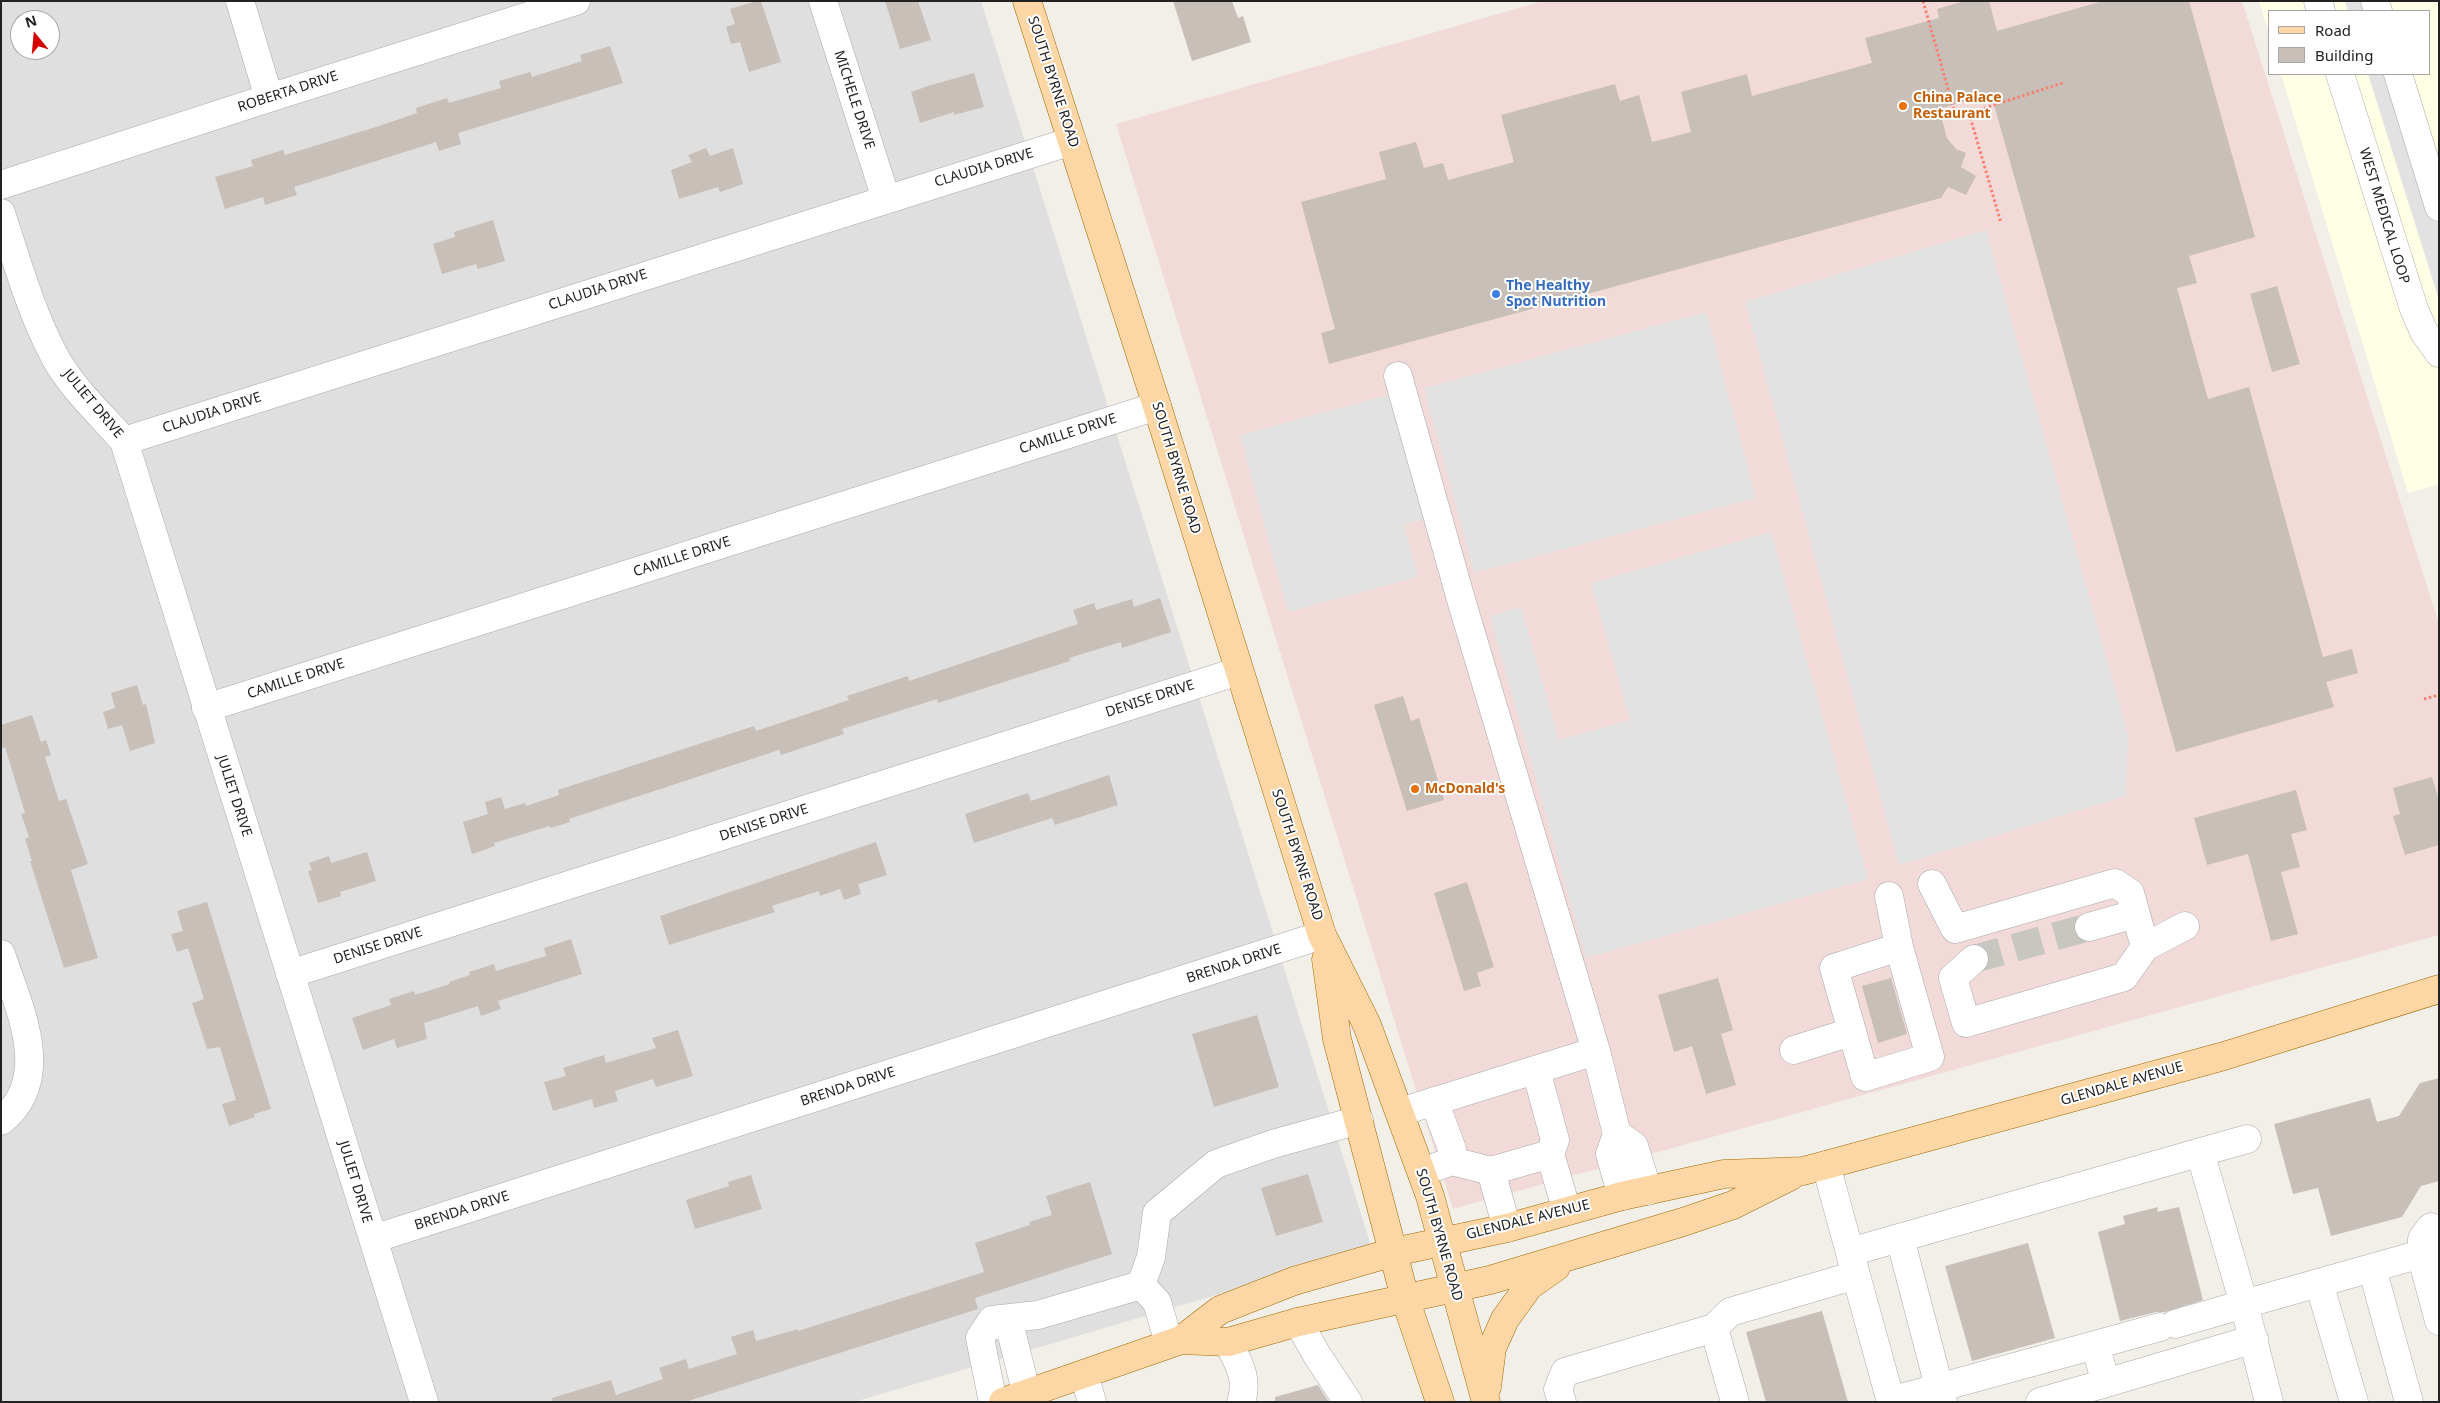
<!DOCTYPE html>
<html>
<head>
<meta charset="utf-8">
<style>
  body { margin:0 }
  #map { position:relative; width:2440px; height:1403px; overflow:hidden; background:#f2efe9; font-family:"Noto Sans",sans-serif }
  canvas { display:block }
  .frame { position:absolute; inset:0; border:2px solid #222; pointer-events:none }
  .legend { position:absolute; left:2268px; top:10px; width:162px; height:65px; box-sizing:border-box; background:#fff; border:1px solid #a7a7a7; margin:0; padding:6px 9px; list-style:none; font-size:15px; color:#222 }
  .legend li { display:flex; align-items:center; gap:10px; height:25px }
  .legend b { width:25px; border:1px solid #a7a7a7 }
  .north { position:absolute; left:10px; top:10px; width:50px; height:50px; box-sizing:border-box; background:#fff; border:1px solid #a7a7a7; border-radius:50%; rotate:343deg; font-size:14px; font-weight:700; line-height:20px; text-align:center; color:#222 }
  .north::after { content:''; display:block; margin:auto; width:18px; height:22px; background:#d40000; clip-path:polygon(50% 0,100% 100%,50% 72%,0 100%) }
</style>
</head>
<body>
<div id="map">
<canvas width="2440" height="1403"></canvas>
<div class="frame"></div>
<ul class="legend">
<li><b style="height:6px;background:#fcd6a4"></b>Road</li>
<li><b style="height:14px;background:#c7bfb8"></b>Building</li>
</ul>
<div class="north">N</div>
</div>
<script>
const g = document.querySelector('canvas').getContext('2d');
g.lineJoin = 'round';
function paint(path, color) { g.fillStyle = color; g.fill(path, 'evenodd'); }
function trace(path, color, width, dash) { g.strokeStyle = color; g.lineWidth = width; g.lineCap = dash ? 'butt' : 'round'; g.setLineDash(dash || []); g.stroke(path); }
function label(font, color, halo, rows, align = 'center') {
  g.font = font + ' "Noto Sans",sans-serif'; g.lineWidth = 4; g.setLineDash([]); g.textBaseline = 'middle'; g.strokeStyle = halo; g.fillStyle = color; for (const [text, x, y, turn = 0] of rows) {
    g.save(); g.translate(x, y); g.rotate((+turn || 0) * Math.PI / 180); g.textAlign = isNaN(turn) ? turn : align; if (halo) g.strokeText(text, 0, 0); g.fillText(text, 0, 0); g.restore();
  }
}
paint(new Path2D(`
  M1 1H981L1372 1249 854 1402H1ZM20 20H50V50H20Z`), '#e0dfdf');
paint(new Path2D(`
  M1543 1H2242L2439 624V935L1453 1209 1116 124Z`), '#f2dad9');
paint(new Path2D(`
  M2259 1H2439V484L2408 493 2281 74H2429V11H2269V33Z`), '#ffffe5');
paint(new Path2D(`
  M2345 1H2386L2389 11H2348Z
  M2368 74H2409L2439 170V300Z
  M1986 230 2128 735 2126 796 1899 865 1745 302Z
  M1706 312 1756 498 1474 573 1424 388Z
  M1391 394 1425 519 1404 525 1418 577 1288 612 1240 435Z
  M1771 532 1868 879 1586 958 1490 616 1521 607 1559 740 1630 720 1591 583Z`), '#e2e2e2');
paint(new Path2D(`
  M756 1H761L781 62 749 72 740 42 731 44 726 27 735 24 730 9Z
  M885 1H918L931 40 900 49Z
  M1173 1H1232L1238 18 1243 16 1251 42 1192 61Z
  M1964 1H1989L1997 31 2103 1H2189L2255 237 2189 256 2197 283 2177 288 2208 399 2249 387 2323 657 2352 649 2358 673 2326 682 2334 707 2176 752 1991 94 1939 109 1947 138 1956 149 1966 153 1961 167 1976 176 1966 195 1948 187 1941 198 1329 364 1321 333 1335 329 1301 202 1386 179 1379 152 1416 142 1424 168 1443 163 1448 180 1514 162 1501 115 1615 84 1620 101 1639 95 1652 142 1691 132 1681 92 1747 74 1752 96 1872 63 1865 38 1939 18 1937 9Z
  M610 46 623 83 458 133 461 144 439 151 436 142 294 187 297 195 265 205 263 197 225 209 215 177 253 166 251 160 283 150 285 155 379 126 417 113 416 108 447 98 449 103 501 88 499 81 530 72 532 77 582 61 580 55Z
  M974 73 984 107 954 115V112L920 123 911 92 931 85Z
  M706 148 710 156 733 148 743 184 720 192 718 187 679 199 671 170 692 162 688 155Z
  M493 220 505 261 478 269 476 264 442 274 433 244 455 237 454 232Z
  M2277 286 2300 364 2272 372 2250 294Z
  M1160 598 1171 632 1122 648 1121 642 1069 658 1070 661 938 703 937 699 842 729 844 734 781 755 779 750 569 819 570 822 551 828 550 826 494 843 495 846 472 854 463 822 488 814 485 802 501 797 505 809 525 803 526 806 559 795 558 790 754 726 756 731 849 700 847 696 908 676 909 681 1078 624 1073 610 1094 603 1096 610 1132 599 1134 607Z
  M137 685 143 705 146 704 155 743 130 751 122 725 108 729 103 712 115 708 111 693Z
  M1403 696 1411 721 1419 718 1444 800 1407 811 1374 705Z
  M32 715 41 742 46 740 51 755 45 757 59 801 66 799 88 864 71 870 98 958 64 968 30 861H32L25 839 29 837 21 814 25 813 5 747 1 749V725Z
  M1109 775 1118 805 1055 825 1052 818 974 843 965 814 1028 793 1031 801Z
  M2432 777 2439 800V845L2405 855 2393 816 2400 814 2393 788Z
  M2296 790 2307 830 2291 834 2300 867 2281 872 2298 934 2271 941 2248 854 2207 865 2194 818Z
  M876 842 887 875 858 884 861 894 844 900 840 889 820 896 819 891 772 906 775 912 669 945 660 916Z
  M367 852 376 881 340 892 341 896 318 903 308 871 312 870 309 863 329 856 331 863Z
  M1467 882 1494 967 1477 973 1481 986 1464 991 1434 893Z
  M207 902 271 1109 254 1114 255 1117 229 1126 222 1104 236 1100 220 1047 207 1049 192 1003 204 999 188 948 177 952 171 934 183 931 177 911Z
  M571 939 582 974 498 1001 501 1009 481 1016 478 1006 424 1023 427 1039 397 1048 394 1039 363 1050 352 1018 391 1005 389 999 414 991 415 995 450 984 449 982 470 975 469 972 494 964 496 971 546 956 544 948Z
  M1718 978 1733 1030 1721 1034 1736 1085 1706 1094 1692 1046 1674 1052 1658 995Z
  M1891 978 1907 1034 1878 1043 1862 986Z
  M1257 1015 1279 1087 1214 1107 1192 1034Z
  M678 1030 693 1076 656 1087 653 1079 615 1091 618 1101 594 1108 592 1099 553 1111 544 1082 566 1076 563 1068 604 1055 606 1063 656 1048 652 1038Z
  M2439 1078V1181L2421 1186 2402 1217 2331 1236 2318 1188 2293 1194 2274 1124 2370 1098 2377 1122 2399 1116 2420 1083Z
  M1308 1174 1323 1222 1276 1236 1261 1188Z
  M751 1175 762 1209 695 1229 686 1200 729 1186 728 1182Z
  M1090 1182 1112 1254 975 1298 978 1309 685 1402H553L552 1398 611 1380 616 1395 663 1379 659 1368 686 1359 689 1369 737 1354 731 1337 753 1330 756 1341 798 1329V1331L984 1272 975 1243 1030 1225 1029 1222 1052 1215 1046 1196Z
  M2158 1207 2157 1212 2179 1207 2203 1300 2165 1312H2156L2120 1321 2098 1232 2125 1224 2123 1216Z
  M2028 1243 2055 1338 1972 1361 1945 1266Z
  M1822 1311 1848 1402H1766L1746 1332Z
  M1318 1385 1329 1402H1275V1397Z`), '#c7bfb8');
trace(new Path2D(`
  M1974 959 2089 927`), '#c8c6c1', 28, [28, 14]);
const minor = new Path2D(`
  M240 1 269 98
  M823 1 886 199
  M2318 1 2321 11
  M2375 1 2378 11
  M2340 74 2414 309 2424 332 2439 353
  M2398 74 2439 207
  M1 185 269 98 576 1
  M1 213C17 262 31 313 56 359 73 389 101 415 124 441L424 1402
  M1398 376 1462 603 1596 1051 1617 1134
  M124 441 1072 141
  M206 708 1157 406
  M1932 884 1955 929 2115 883 2130 893 2145 947
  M1889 896 1899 947 1930 1057 1865 1077 1834 968 1899 947
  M2089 927 2135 914
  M1 954C18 1006 55 1078 1 1121
  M1974 959 1953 978 1966 1023 2124 977 2145 947 2185 926
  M290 974 1239 671
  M1794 1050 1851 1032
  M1434 1101 1452 1149V1161L1436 1167
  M1400 1112 1596 1051
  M1550 1154 1567 1211
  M1452 1161 1491 1171 1550 1154 1555 1140 1536 1070
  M1491 1171 1507 1228
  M1622 1196 1610 1154 1617 1134 1634 1146 1648 1191
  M2431 1227 2422 1239 2421 1254 2439 1321
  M1900 1238 1943 1402
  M373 1239 1322 935
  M1850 1252 2247 1139
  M2372 1268 2409 1402
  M1856 1275 1891 1402
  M2319 1283 2354 1402
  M1141 1285 1157 1302 1169 1343
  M992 1320 1038 1315 1141 1285 1151 1257 1157 1213 1216 1164 1273 1144 1359 1120
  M1298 1322 1317 1355 1348 1402
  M2175 1324 2244 1304 2200 1152
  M1228 1342C1238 1362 1249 1379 1241 1402
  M2095 1345 2160 1327
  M1084 1375 1092 1402
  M1890 1401 2095 1345 2106 1383 2254 1339
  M993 1402 980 1338 992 1320 1011 1331 1027 1395
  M1562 1402 1558 1389 1565 1372 1714 1328
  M1735 1402 1714 1328 1730 1312 1856 1275 1826 1165
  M2040 1402 2106 1383
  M2269 1402 2244 1304 2439 1249`);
const major = new Path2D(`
  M1027 1 1157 406 1322 935 1367 1025 1430 1196 1486 1402
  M1326 959 1337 1039 1405 1298 1440 1402
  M1181 1340 1228 1342 1298 1322 1490 1280 1683 1222 1733 1205 1791 1176
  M1487 1387 1492 1348 1505 1319 1529 1286 1556 1267
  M1003 1402 1181 1340 1220 1310 1294 1281 1394 1252 1507 1228 1622 1196 1724 1174 1803 1171 1826 1165 2224 1056 2439 989`);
trace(minor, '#a9a9a9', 29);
trace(major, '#a06b00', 29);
trace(new Path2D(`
  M1923 1 1956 117 2063 83
  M1969 113 2001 223
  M2424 699 2439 695`), '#fa8072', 3, [2.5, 2.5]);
trace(minor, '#fff', 28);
trace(major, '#fcd6a4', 28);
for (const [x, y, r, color] of [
  [1903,106,5,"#e8710a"],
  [1496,294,5,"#3f7fe0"],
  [1415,789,5,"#e8710a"]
]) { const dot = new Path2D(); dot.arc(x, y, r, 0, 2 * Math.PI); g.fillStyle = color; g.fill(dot); trace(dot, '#fff', 2); }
label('14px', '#222', '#fff', [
  ["SOUTH BYRNE ROAD",1053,82,72],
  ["ROBERTA DRIVE",288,92,-18],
  ["MICHELE DRIVE",854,100,72],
  ["CLAUDIA DRIVE",984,168,-17],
  ["WEST MEDICAL LOOP",2384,216,73],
  ["CLAUDIA DRIVE",598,290,-18],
  ["JULIET DRIVE",93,404,50],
  ["CLAUDIA DRIVE",212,413,-18],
  ["CAMILLE DRIVE",1068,434,-18],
  ["SOUTH BYRNE ROAD",1176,468,73],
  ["CAMILLE DRIVE",682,557,-18],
  ["CAMILLE DRIVE",296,679,-18],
  ["DENISE DRIVE",1150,699,-18],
  ["JULIET DRIVE",234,796,72],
  ["DENISE DRIVE",764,823,-18],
  ["SOUTH BYRNE ROAD",1297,855,72],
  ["DENISE DRIVE",378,946,-18],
  ["BRENDA DRIVE",1234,964,-18],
  ["GLENDALE AVENUE",2122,1084,-16],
  ["BRENDA DRIVE",848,1087,-18],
  ["JULIET DRIVE",355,1182,73],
  ["BRENDA DRIVE",462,1211,-18],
  ["GLENDALE AVENUE",1528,1220,-14],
  ["SOUTH BYRNE ROAD",1439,1235,74]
]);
label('bold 14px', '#c56008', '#fff', [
  ["China Palace",1913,98],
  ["Restaurant",1913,114],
  ["McDonald's",1425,789]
], 'left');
label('bold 14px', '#366cbe', '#fff', [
  ["The Healthy",1506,286],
  ["Spot Nutrition",1506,302]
], 'left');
</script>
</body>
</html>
